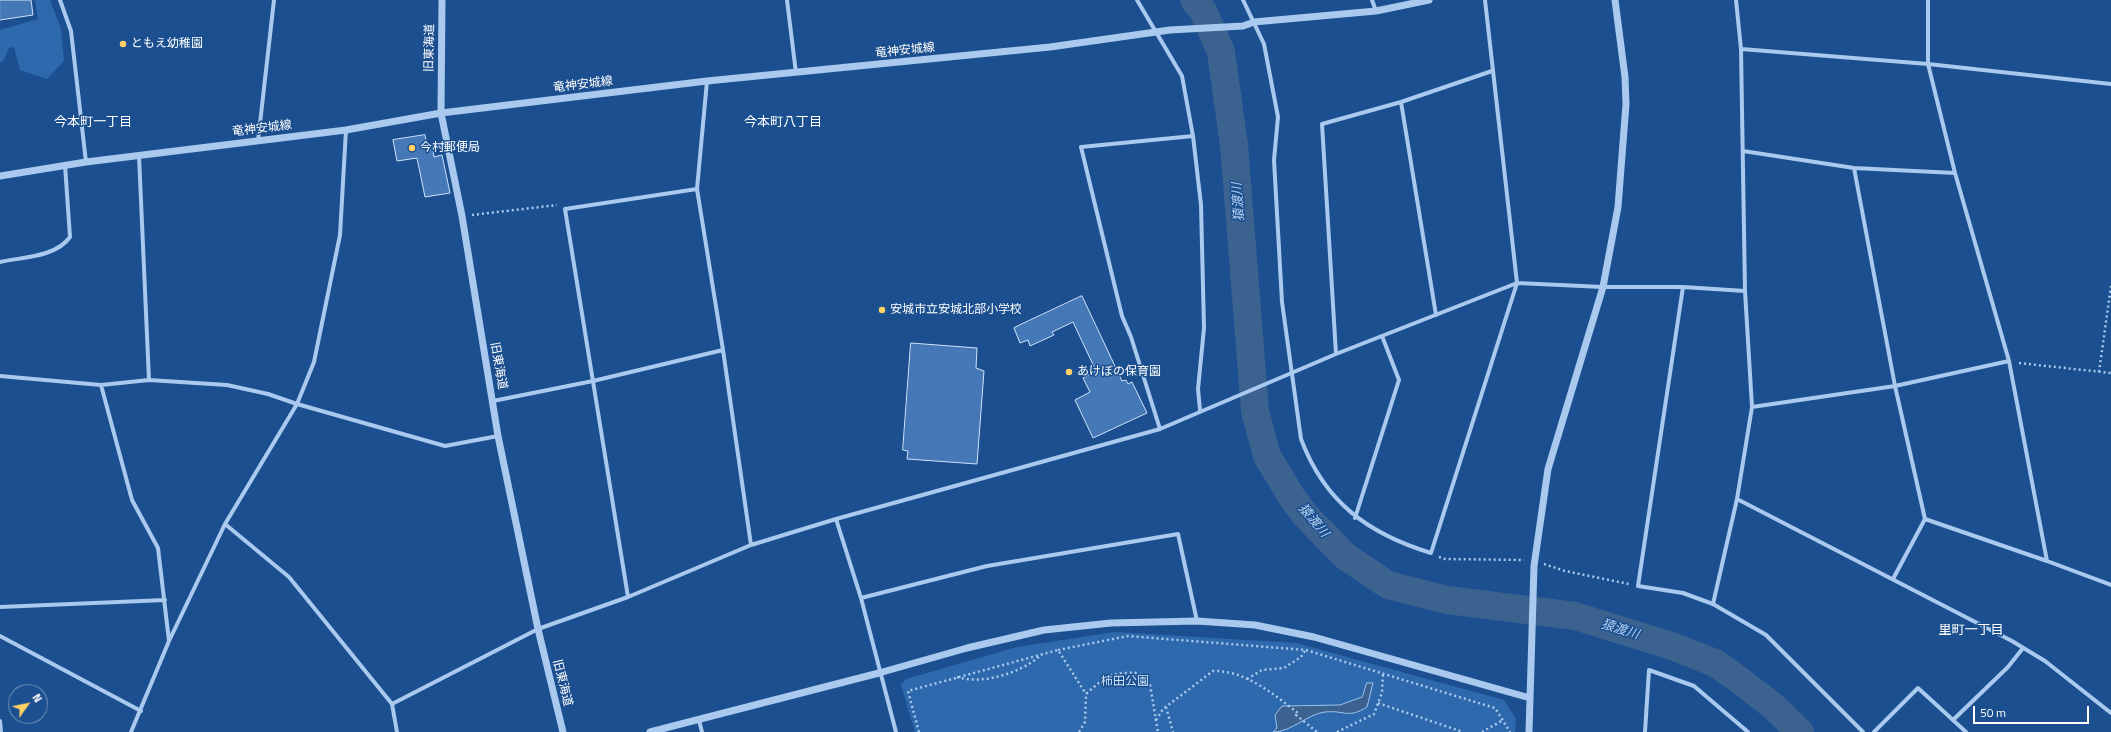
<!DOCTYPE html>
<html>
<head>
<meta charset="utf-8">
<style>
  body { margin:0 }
  #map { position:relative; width:2111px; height:732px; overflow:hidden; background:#1b4f8f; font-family:"Titillium Web",sans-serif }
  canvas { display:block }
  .north { position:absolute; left:8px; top:684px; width:40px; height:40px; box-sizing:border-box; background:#1b4f8f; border:1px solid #7695bc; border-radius:50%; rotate:57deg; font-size:11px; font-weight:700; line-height:16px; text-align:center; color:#fff }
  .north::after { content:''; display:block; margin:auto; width:14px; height:18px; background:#ffd166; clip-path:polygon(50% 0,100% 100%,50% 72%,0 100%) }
  .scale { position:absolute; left:1973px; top:706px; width:116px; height:18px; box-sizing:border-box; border:2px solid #fff; border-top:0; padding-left:5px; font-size:12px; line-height:14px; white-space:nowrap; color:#fff; -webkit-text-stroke:3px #1b4f8f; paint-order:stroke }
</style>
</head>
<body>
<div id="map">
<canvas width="2111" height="732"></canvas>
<div class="north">N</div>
<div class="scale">50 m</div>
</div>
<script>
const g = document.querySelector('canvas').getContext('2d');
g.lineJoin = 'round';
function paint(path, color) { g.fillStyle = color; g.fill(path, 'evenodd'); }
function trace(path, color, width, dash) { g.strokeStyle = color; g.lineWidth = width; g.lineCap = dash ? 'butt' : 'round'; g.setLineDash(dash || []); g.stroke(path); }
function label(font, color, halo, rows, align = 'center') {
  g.font = font + ' "Titillium Web","Noto Sans JP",sans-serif'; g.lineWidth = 3; g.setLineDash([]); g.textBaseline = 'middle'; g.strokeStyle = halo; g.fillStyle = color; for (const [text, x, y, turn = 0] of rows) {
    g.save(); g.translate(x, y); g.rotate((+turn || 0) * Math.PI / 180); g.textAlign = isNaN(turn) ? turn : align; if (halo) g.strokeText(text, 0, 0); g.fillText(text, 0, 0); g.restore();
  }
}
paint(new Path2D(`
  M35 0H50L61 29 64 61 47 79 20 70 14 47 9 48 4 60 0 63V30L38 19Z
  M1115 632 1296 643 1504 700 1516 719 1515 732H915L901 685 906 679 1017 647Z`), '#2e69ad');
const water = new Path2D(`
  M1367 683H1373L1367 707C1348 719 1345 710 1325 712 1307 714 1292 732 1273 732L1277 728 1275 715 1282 706 1340 705 1362 697Z`);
paint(water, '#3c6290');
trace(water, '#9cc4f0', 1);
trace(new Path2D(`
  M1194 0 1203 11 1221 52 1234 145 1255 411 1267 456 1293 499 1307 517 1345 556 1388 585 1447 600 1575 616 1672 646 1715 663 1734 676 1773 706 1800 732`), '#3c6290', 28);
const building = new Path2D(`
  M0 0H31L33 15 0 20Z
  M425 135 427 146 432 145 434 157 442 155 450 193 425 197 417 158 397 161 393 140Z
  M1082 296 1122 381 1126 380 1128 384 1132 382 1147 413 1093 438 1075 400 1090 392 1083 378 1096 371 1073 322 1052 332 1054 335 1030 346 1028 340 1020 343 1014 328Z
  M911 343 977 348 976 368 984 371 977 464 907 459 908 451 903 450Z`);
paint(building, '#4478b7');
trace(building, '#cfe3fa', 1);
trace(new Path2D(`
  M472 215 557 205
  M2019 363 2111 373
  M2099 372 2111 286
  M1439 557 1445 559 1524 560
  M1544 564 1565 571 1629 584
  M1058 650 1128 636 1306 650 1495 708 1510 732
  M957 677C983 685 1020 673 1040 656
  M1247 679 1262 670 1284 668 1301 657 1306 649
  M1378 703 1463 732
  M1166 707 1173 732
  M1156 720 1163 709 1213 671C1245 670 1273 694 1298 713L1296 715 1317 732
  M919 732 908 691 1058 650 1086 694
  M1079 732 1085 722 1086 694C1107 675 1112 672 1139 673L1150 685 1158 732
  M1337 732 1374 714 1382 693 1383 674
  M1482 732 1503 720`), '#a9c9ee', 2.5, [2, 3]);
trace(new Path2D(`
  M60 0 71 31 86 162
  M787 0 796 73
  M1137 0 1182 76 1193 136 1201 205 1204 328 1198 389 1200 410
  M1243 0 1264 44 1278 117 1274 160 1282 302 1301 439C1325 503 1369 534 1431 553L1517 283 1485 0
  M1372 0 1376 11
  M1928 0V64L1955 173 2009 361 2047 561
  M1741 49 1928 64 2111 84
  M707 81 697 189 723 350 751 545
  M1401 102 1436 315
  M258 141 274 0
  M1743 151 1854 168 1955 173
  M139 156 149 380
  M1854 168 1895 386 1925 519 1893 579
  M0 262C23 257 56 257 70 237L65 165
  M1683 287 1745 291
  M1336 354 1322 124 1401 102 1492 71
  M0 376 101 385 149 380 227 385 268 394 297 404 445 446 498 436
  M101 385 132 500 158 548 169 641
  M493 401 593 381 723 350
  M1752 407 1895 386 2009 361
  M1160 429 1131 337 1122 316 1081 147 1193 136
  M1737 499 2012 641 2045 661 2111 713
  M1355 518 1399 380 1382 336
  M836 519 861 598 896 732
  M1925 519 2047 561 2111 585
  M225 524 289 577 392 704 397 732
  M628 597 565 209 697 189
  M861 598 987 566 1178 534 1197 621
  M1713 604 1737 499 1752 407 1745 291 1741 49 1736 0
  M0 607 165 600
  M0 636 141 711
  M392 704 538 629 628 597 751 545 836 519 1160 429 1336 354 1517 283 1603 287H1683L1638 586 1683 593 1713 604 1766 635 1863 732
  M699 720 702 732
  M1953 720 2008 667 2023 648
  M0 721 1 732
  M131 732 169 641 225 524 297 404 314 362 340 235 346 130
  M1645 732 1649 670 1694 686 1748 732
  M1874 732 1918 688 1966 732`), '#a9c9ee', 4);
trace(new Path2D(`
  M442 0 441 113 462 216 498 436 538 629 563 732
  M0 176 86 162 346 130 441 113 707 81 1050 47 1170 30 1243 26 1254 22 1376 11 1429 0
  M650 732 879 673 967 648 1044 630 1111 623 1197 621 1255 625 1314 637 1530 698
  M1529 732 1534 566 1548 469 1603 287 1618 207 1626 104 1625 77 1615 0`), '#a9c9ee', 7);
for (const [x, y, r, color] of [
  [123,44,4,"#ffd166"],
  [412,148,4,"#ffd166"],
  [882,310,4,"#ffd166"],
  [1069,372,4,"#ffd166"]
]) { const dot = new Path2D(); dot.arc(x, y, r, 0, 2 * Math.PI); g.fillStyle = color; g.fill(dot); trace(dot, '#1b4f8f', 1.5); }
label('12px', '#fff', '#1b4f8f', [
  ["ともえ幼稚園",131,44],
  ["今村郵便局",420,148],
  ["安城市立安城北部小学校",890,310],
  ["あけぼの保育園",1077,372]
], 'left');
label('12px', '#fff', '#1b4f8f', [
  ["旧東海道",430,48,-89],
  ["竜神安城線",905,51,-6],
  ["竜神安城線",583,85,-7],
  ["竜神安城線",262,129,-7],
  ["旧東海道",498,366,80],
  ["旧東海道",562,683,76]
]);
label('12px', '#cfe3fa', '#1b4f8f', [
  ["柿田公園",1125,682]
]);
label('13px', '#fff', '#1b4f8f', [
  ["今本町一丁目",93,123],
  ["今本町八丁目",783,123],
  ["里町一丁目",1971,631]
]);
label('italic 13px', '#b5d3f5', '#1b4f8f', [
  ["猿渡川",1239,202,-94],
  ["猿渡川",1313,521,50],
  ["猿渡川",1620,630,17]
]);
</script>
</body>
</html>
